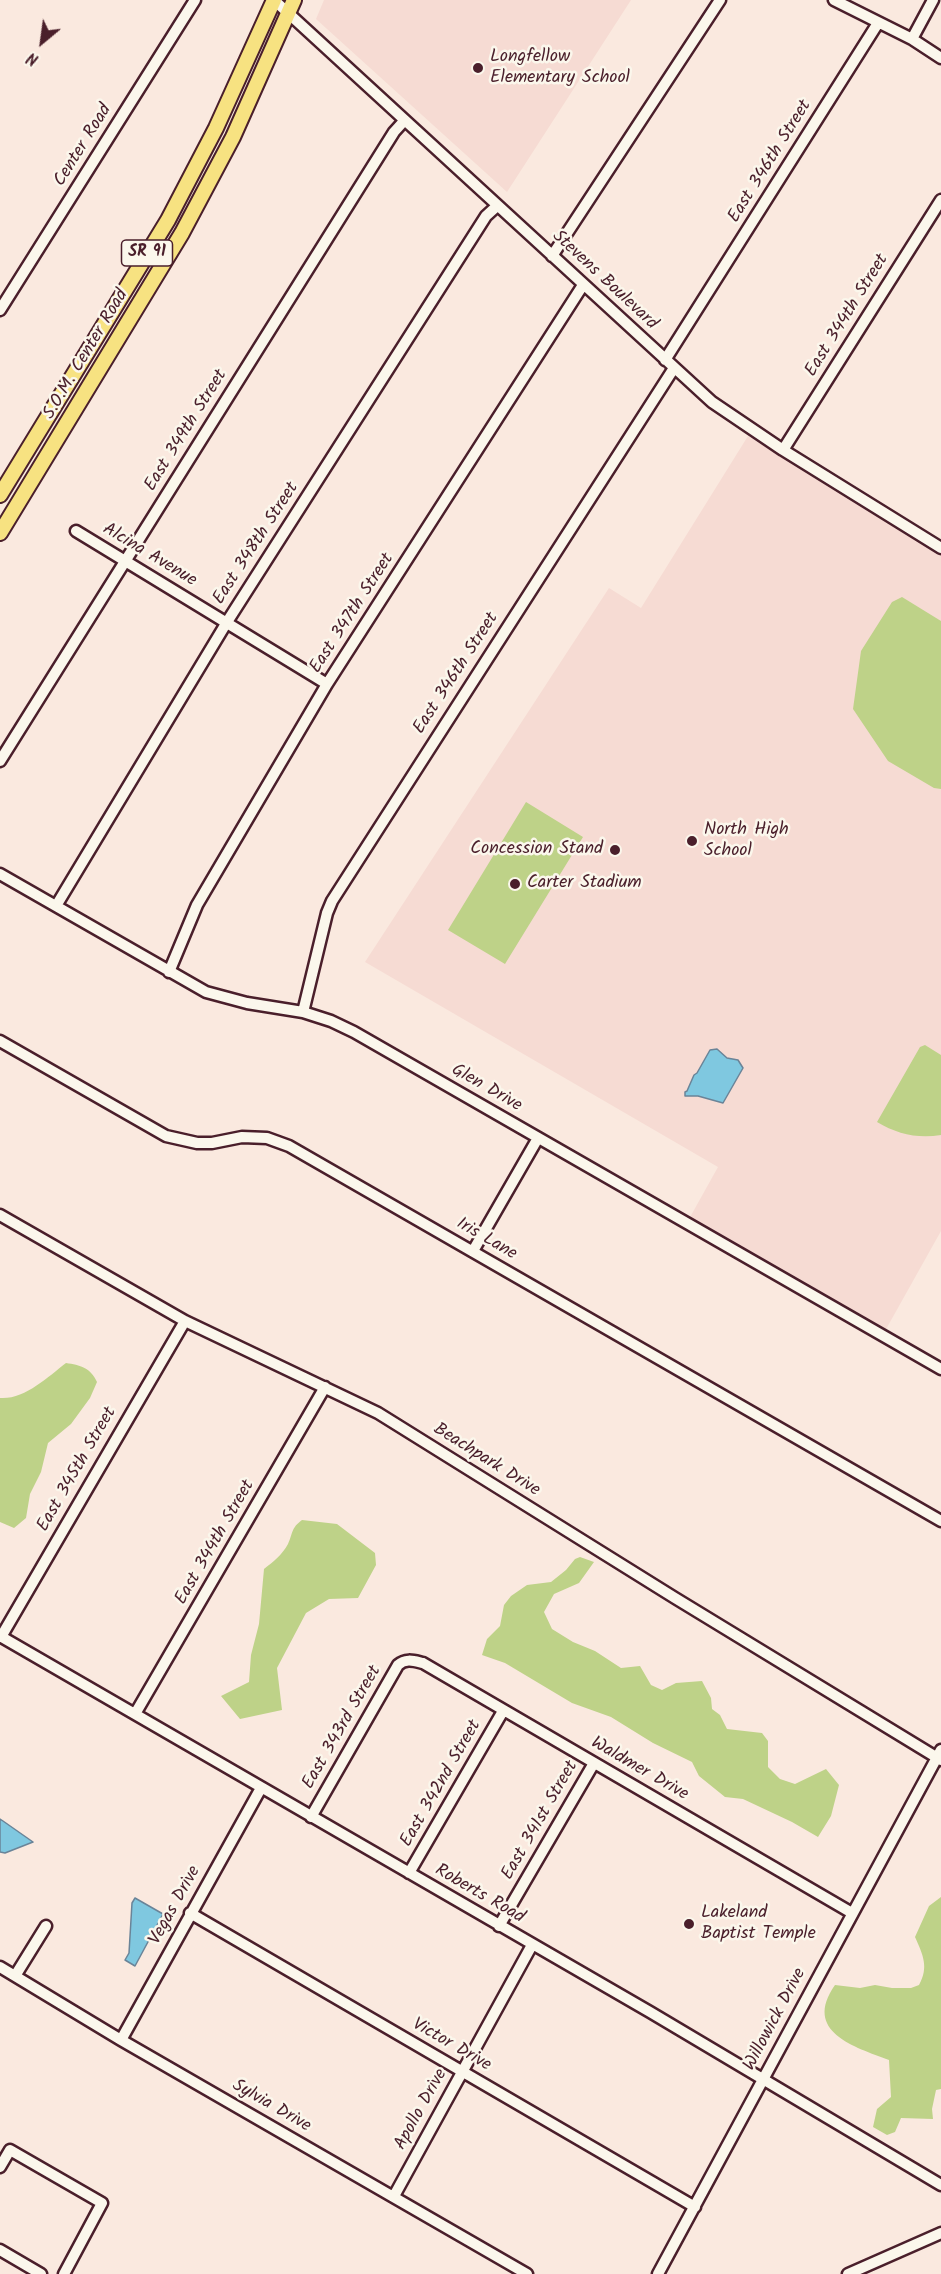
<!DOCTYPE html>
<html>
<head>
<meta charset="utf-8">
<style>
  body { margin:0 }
  #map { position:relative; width:941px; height:2274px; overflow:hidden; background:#fae9df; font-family:Kalam,sans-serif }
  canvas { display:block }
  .north { position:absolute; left:12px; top:12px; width:60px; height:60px; -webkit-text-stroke:4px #fbf7ec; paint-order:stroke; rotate:209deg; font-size:16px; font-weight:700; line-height:24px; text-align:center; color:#4a1f2b }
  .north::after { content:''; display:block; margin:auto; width:21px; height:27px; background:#4a1f2b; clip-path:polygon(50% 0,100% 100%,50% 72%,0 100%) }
</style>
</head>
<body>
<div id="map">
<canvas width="941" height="2274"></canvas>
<div class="north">N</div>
</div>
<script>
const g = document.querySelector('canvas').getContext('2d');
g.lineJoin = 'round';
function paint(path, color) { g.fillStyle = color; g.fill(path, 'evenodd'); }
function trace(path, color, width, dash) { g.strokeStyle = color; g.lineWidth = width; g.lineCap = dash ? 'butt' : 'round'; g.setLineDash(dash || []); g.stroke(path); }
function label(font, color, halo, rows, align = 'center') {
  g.font = font + ' Kalam,sans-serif'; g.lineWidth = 5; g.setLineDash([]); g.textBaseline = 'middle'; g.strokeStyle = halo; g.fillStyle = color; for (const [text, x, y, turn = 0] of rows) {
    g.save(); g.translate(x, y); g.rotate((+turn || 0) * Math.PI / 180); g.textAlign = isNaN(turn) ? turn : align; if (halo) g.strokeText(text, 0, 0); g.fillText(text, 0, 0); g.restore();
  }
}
paint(new Path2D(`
  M324 0H631L507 192 316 19Z
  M748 436 941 556V1231L885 1331 689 1219 718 1167 365 962 609 588 641 608Z`), '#f6dbd3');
paint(new Path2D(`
  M902 597 941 621V789L934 788 888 761 853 709 861 651 892 602Z
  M526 802 583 837 505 964 448 930Z
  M925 1045 941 1055V1135C918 1139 897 1134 877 1122L920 1047Z
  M66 1363C80 1365 91 1368 97 1382L90 1398 71 1424 48 1443 41 1472 30 1494 26 1518 14 1528 0 1522V1398C24 1400 48 1377 66 1363Z
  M302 1520 337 1524 375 1553 376 1565 358 1598 329 1599 306 1613 277 1668 282 1710 240 1719 221 1696 249 1682 251 1655 259 1624 264 1569C273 1562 282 1555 288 1544 293 1533 291 1528 302 1520Z
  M580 1557 594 1562 579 1583 554 1594 544 1612 552 1629 573 1642 595 1651 621 1668 640 1666 651 1685 662 1690 676 1683 702 1681 711 1698 712 1709 720 1715 727 1729 762 1733 768 1741V1767L780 1779 795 1784 826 1769 839 1785 831 1816 818 1837 792 1822 743 1799 725 1797 699 1776 692 1762 653 1743 611 1717 572 1703 505 1663 482 1655 487 1639 500 1626 504 1605 511 1596 527 1585 551 1582 566 1570 575 1559Z
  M941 1897V2089L936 2090 932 2109 933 2119 901 2118 895 2132 887 2135 873 2127 877 2109 891 2097 889 2060C855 2047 802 2032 835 1985L860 1988 875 1985 892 1988H911L919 1985C929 1967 923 1955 915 1937L929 1906Z`), '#bed288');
const water = new Path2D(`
  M717 1049 727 1058 738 1060 743 1068 723 1103 698 1096H685V1092L687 1091 694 1075 697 1073 710 1050Z
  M0 1819 3 1821 33 1842 5 1853 0 1852Z
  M135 1898 163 1914 135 1966 125 1960 129 1953 132 1903Z`);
paint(water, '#7fc8e0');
trace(water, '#6a8498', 1.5);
const minor = new Path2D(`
  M274 0 712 402 783 450 941 548
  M834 0 912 39 941 58
  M912 39 933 0
  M552 256 720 0
  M0 310 195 0
  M665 360 878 23
  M783 450 941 200
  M76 531 327 684
  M0 761 394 132 404 121
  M0 874 206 992 247 1003 303 1012 331 1021 354 1032 941 1369
  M56 906 227 622 486 216 497 206
  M169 972 197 905 327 684 583 285
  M303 1012 327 913 332 901 674 368
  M0 1041 166 1136 197 1143H212L242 1137 267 1138 289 1146 941 1521
  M0 1215 185 1321 378 1413 675 1598 941 1760
  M473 1251 538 1138
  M0 1636 650 2012 941 2185
  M1 1637 185 1321
  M135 1714 325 1387
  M311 1817 398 1665C406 1658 414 1661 423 1663L852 1913
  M409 1873 503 1711
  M190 1913 695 2207
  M499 1926 594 1763
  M0 1967 121 2040 527 2274
  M15 1976 46 1926
  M121 2040 261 1788
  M0 2167 10 2150 102 2203 64 2274
  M394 2196 532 1945
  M0 2250 41 2274
  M658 2274 941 1750
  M848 2274 941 2233`);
const major = new Path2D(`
  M0 495 168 220 216 128 274 0
  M0 533 182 233 233 137 294 0`);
trace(minor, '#4a1f2b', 15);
trace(major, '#4a1f2b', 18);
trace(minor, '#fbf7ec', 10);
trace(major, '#f7e281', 14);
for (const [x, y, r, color] of [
  [478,68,6,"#4a1f2b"],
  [692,841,6,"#4a1f2b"],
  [615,850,6,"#4a1f2b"],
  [515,884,6,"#4a1f2b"],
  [689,1924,6,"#4a1f2b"]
]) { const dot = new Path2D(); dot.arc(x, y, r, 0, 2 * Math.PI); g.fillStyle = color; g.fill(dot); trace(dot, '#fbf7ec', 2); }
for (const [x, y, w] of [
  [147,253,51]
]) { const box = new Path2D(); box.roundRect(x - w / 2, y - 13, w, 26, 4.5); g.fillStyle = '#fbf7ec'; g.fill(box); trace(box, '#4a1f2b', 1.5); }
label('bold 16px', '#4a1f2b', null, [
  ["SR 91",147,253]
]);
label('18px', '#4a1f2b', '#fbf7ec', [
  ["Longfellow",490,58],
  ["Elementary School",490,79],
  ["North High",704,831],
  ["School",704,852],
  ["Concession Stand",603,850,"right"],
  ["Carter Stadium",527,884],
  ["Lakeland",701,1914],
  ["Baptist Temple",701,1935]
], 'left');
label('18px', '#4a1f2b', '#fbf7ec', [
  ["Center Road",84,146,-58],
  ["East 346th Street",771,162,-58],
  ["Stevens Boulevard",604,281,43],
  ["East 344th Street",848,316,-58],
  ["S.O.M. Center Road",87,355,-59],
  ["East 349th Street",187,431,-58],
  ["East 348th Street",257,544,-57],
  ["Alcina Avenue",149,556,31],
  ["East 347th Street",353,614,-57],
  ["East 346th Street",457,674,-57],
  ["Glen Drive",486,1089,30],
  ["Iris Lane",486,1240,30],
  ["Beachpark Drive",486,1461,32],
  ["East 345th Street",78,1470,-60],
  ["East 344th Street",216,1543,-60],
  ["East 343rd Street",343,1728,-60],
  ["Waldmer Drive",639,1770,30],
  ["East 342nd Street",442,1784,-60],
  ["East 341st Street",541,1821,-60],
  ["Roberts Road",479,1895,30],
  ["Vegas Drive",176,1906,-61],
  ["Willowick Drive",776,2020,-62],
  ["Victor Drive",451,2046,30],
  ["Sylvia Drive",271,2107,30],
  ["Apollo Drive",422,2110,-61]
]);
</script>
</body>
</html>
